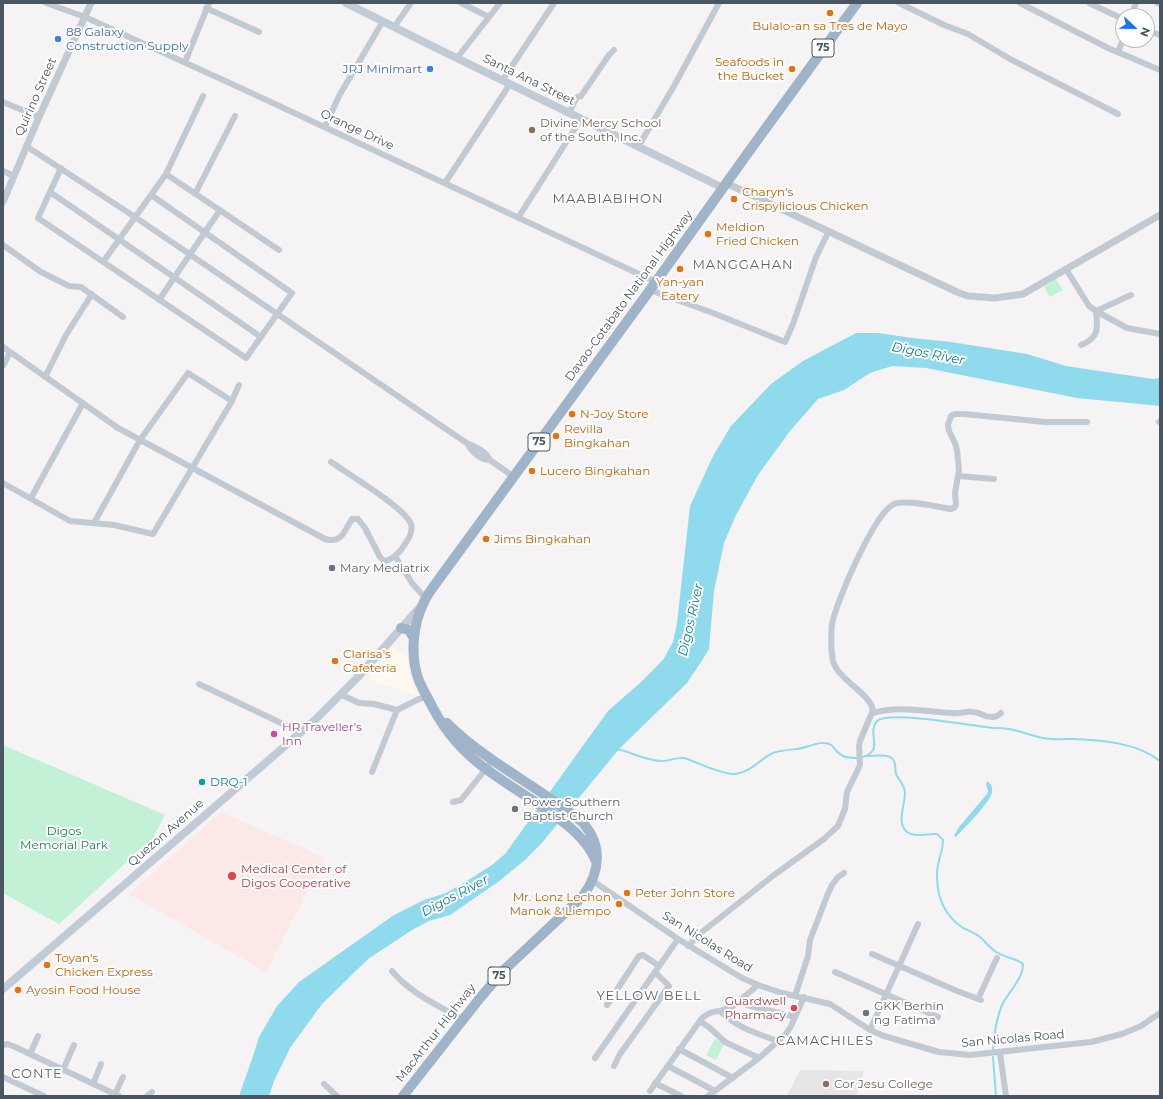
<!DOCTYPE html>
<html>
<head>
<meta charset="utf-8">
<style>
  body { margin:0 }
  #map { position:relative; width:1163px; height:1099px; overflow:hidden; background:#f5f3f3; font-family:Montserrat,sans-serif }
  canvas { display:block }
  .frame { position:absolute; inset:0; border:4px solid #4a5661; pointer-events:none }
  .north { position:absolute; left:1115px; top:8px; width:40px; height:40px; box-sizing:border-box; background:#fff; border:1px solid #b7bbc0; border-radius:50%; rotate:112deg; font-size:11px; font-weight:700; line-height:16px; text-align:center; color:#4a5661 }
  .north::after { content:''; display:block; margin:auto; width:14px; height:18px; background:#1a73e8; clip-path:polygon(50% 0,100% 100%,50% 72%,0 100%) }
</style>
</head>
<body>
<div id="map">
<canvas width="1163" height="1099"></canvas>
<div class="frame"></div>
<div class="north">N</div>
</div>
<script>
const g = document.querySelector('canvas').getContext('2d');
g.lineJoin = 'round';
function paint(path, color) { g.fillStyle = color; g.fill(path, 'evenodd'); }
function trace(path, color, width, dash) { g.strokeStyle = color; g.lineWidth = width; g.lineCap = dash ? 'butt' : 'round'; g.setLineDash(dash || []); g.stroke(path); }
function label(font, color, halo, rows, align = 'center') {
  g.font = font + ' Montserrat,sans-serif'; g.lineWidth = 4; g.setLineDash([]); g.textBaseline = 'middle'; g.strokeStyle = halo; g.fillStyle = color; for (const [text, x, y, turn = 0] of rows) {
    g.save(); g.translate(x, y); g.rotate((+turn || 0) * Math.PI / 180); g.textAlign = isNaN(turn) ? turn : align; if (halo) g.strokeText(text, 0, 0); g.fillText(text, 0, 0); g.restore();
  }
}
paint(new Path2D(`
  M393 648 407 655 409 672 416 696 367 679Z`), '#fdf9ef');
paint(new Path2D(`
  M800 1070 864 1071 856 1096H787Z`), '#e6e4e5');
paint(new Path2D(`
  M221 812 325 858 266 972 129 894Z`), '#fce8e6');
paint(new Path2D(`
  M1056 279 1063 290 1050 297 1044 287Z
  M3 745 165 815 153 838 59 924 3 893Z
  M715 1039 724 1044 716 1060 706 1055Z`), '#c3f1d5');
paint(new Path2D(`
  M856 333H879L912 338 951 342 1027 354 1066 366 1153 379 1160 378V406L1077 398 926 368 892 366 870 373 844 390 818 399 790 431 758 475 736 515 724 543 714 591 709 649 701 662 687 683 619 749 541 844 525 860 498 882 450 915 429 921 412 930 368 959 322 1004 290 1048 274 1081 269 1096H239L253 1056 259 1037 277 1006 299 982 394 915 424 900 446 893 467 881 492 865 505 854 608 711 641 682 663 660 673 642 677 623 690 506 713 456 731 426 771 384 803 361Z
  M987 781C991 783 993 788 992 792 991 802 964 828 956 837L954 836 959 827 987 794 988 791 986 784Z`), '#90daee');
trace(new Path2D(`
  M617 749C631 752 647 761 662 761 670 761 676 757 684 758 700 763 716 773 733 774 749 774 760 759 773 753 781 750 789 750 797 749 805 748 813 744 821 743 836 742 832 751 843 756 847 758 853 758 858 758
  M868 756C876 756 890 753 894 761 896 765 895 770 896 774 899 781 905 785 905 793 905 805 896 823 907 832 916 838 928 833 937 834L943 840C943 853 936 863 937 876 937 897 945 916 963 928 969 931 975 933 980 937 986 942 990 949 998 953 1006 958 1016 958 1023 964 1023 979 1009 991 1002 1005 996 1019 994 1035 993 1050
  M863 757C885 750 866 733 877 721 887 710 974 726 992 728 1013 727 1024 734 1043 738 1053 740 1064 739 1074 739 1103 740 1137 743 1160 761
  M993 1057 996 1096`), '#90daee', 2);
trace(new Path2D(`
  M46 3 85 17 245 90 656 282
  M461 3 489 17
  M899 3 944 25 968 34 1010 59 1118 114
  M1020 3 1108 48 1160 70
  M1089 3 1123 19
  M1157 3 1160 4
  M206 8 259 32
  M1131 16 1136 3
  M394 27 411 3
  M1147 30 1160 35
  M1118 52 1123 39
  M457 58 500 3
  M185 62 209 3
  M502 81 554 3
  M3 102 39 117
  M569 113 577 97 581 96 609 55 614 50
  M325 127 339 96 383 21
  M26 146 135 217 468 444C476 446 486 452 490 460L514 477
  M638 147 674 86 719 3
  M61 168 38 218 246 358 292 293 151 195
  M3 171 14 176
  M166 174 279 250
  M445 183 510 84
  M50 192 261 337
  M195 194 235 116
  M518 218 581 119
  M3 245 41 272 69 286 81 287 123 317
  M103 262 166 174 203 96
  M1066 269 1089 306 1096 311 1127 328 1160 334
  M650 290 713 313 785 342 793 324 816 257 829 231
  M159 300 220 210
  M1096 311 1131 295
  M1081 345C1099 338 1098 329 1096 311
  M3 347 118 428 325 539C342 544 344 531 352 519H358L365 528 380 557 384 561C393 560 401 551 405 544 409 538 413 532 411 524 405 508 347 473 331 462
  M3 366 10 352
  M45 377 66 335 92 294
  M1159 422 1160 421
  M468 444C471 452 481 460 490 460
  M959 476 994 479
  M3 483 70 521 114 525 153 534 232 401 239 385
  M31 498 83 403
  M94 523 140 440 188 373 232 401
  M395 556 412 583 426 599
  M199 684 300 732
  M340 694 359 703 374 704 397 710
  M873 713C900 705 924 712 952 713 959 714 966 711 973 712 980 712 985 718 993 717 997 717 999 715 1001 713
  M372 772 397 710 419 699 426 697
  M453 802 461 800 493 760
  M593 881 678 939 742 978 758 985 782 993 830 1004 870 1030 884 1036 939 1052 970 1055 1091 1042 1122 1034 1141 1026 1160 1013
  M688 946 702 932 774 875 824 839 838 826 845 809 847 792 860 765 859 746 860 741 873 710C870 693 838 680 833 661 831 651 831 635 832 624 836 602 875 512 894 504 905 499 938 507 951 509L955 507 956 504 955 493 959 470 957 450 955 443 949 431 948 425 951 416 955 414H964L1045 422H1087
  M872 954 957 991 981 1000
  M392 971C411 994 438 1005 463 1020
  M835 972 938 1017
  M795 996 808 956 810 940 827 896 832 885 838 877 844 873
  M978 999 997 958
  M742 1000 747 1005 795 1017
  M607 1005 639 956 643 955 659 966
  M720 1011 733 1006 758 985
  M700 1021 710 1028 725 1042 759 1058
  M870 1030 918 924
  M3 1045 7 1044 13 1046 119 1096
  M679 1049 733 1078
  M1000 1053 1006 1096
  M30 1054 38 1036
  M595 1058 678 939
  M614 1066 620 1054 669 986 655 972
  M668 1066 715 1091
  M63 1070 74 1045
  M3 1077 44 1096
  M655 1083 681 1096
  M93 1084 101 1064
  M324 1084 337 1096
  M650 1091 702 1018C708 1013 713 1011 720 1011 739 1029 754 1032 777 1041
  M115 1094 123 1077
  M147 1096 152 1092
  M708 1096 759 1058 786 1034 791 1026 804 997`), '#c1cad2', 6);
trace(new Path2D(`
  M726 183 957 292 968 296 995 298 1023 294 1160 215
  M3 202 39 117 91 3`), '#c1cad2', 7);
trace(new Path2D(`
  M346 3 430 45 723 188
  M3 989 167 848 315 720 357 678 421 606`), '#c1cbd6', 8);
trace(new Path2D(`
  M401 628 409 630 414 638
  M596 861C585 836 565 823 544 808 525 795 505 783 486 769 464 753 446 733 433 708 428 698 422 689 418 678 410 654 413 624 424 602 428 593 434 586 439 579L650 290 750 150 857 3
  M403 1096 480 998 504 970 583 896C600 872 603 846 583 823 540 787 487 763 447 723`), '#9fb4c9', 10);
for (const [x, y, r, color] of [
  [830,13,4,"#e8710a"],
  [58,39,4,"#3f7fe0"],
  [430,69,4,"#3f7fe0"],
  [792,69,4,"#e8710a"],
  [532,130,4,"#8d6e63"],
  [734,199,4,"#e8710a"],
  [708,234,4,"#e8710a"],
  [680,269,4,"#e8710a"],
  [572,414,4,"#e8710a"],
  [556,436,4,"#e8710a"],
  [532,471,4,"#e8710a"],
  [486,539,4,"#e8710a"],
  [332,568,4,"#6b7280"],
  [335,661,4,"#e8710a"],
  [274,734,4,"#d1479c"],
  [202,782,4,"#0f9aa8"],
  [515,809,4,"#6b7280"],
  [232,876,5,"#e0444e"],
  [627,893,4,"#e8710a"],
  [619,904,4,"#e8710a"],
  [47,965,4,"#e8710a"],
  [18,990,4,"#e8710a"],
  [794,1008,4,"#e0444e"],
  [866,1013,4,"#6b7280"],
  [826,1084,4,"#8d6e63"]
]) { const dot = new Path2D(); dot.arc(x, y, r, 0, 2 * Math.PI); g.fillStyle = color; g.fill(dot); trace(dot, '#fff', 1.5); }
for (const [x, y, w] of [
  [823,48,22],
  [539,442,22],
  [499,976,22]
]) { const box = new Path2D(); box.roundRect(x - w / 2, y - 9, w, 18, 3); g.fillStyle = '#fff'; g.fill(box); trace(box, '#4a5661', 1); }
label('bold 11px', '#4a5661', null, [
  ["75",823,48],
  ["75",539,442],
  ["75",499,976]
]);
label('12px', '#c56008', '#fff', [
  ["Bulalo-an sa Tres de Mayo",830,26,"center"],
  ["Seafoods in",784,62,"right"],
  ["the Bucket",784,76,"right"],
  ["Charyn's",742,192],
  ["Crispylicious Chicken",742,206],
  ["Meldion",716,227],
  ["Fried Chicken",716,241],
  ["Yan-yan",680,282,"center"],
  ["Eatery",680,296,"center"],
  ["N-Joy Store",580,414],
  ["Revilla",564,429],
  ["Bingkahan",564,443],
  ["Lucero Bingkahan",540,471],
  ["Jims Bingkahan",494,539],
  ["Clarisa's",343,654],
  ["Cafeteria",343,668],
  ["Peter John Store",635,893],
  ["Mr. Lonz Lechon",611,897,"right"],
  ["Manok & Liempo",611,911,"right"],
  ["Toyan's",55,958],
  ["Chicken Express",55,972],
  ["Ayosin Food House",26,990]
], 'left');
label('12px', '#366cbe', '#fff', [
  ["88 Galaxy",66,32],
  ["Construction Supply",66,46],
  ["JRJ Minimart",422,69,"right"]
], 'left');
label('12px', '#4a5661', '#fff', [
  ["Santa Ana Street",529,80,26],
  ["Quirino Street",36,97,-66],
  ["Orange Drive",357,130,25],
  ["Davao-Cotabato National Highway",629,296,-54],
  ["Quezon Avenue",166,833,-41],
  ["San Nicolas Road",707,942,32],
  ["MacArthur Highway",436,1033,-52],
  ["San Nicolas Road",1013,1039,-5]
]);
label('12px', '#785e54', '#fff', [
  ["Divine Mercy School",540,123],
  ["of the South, Inc.",540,137],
  ["Cor Jesu College",834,1084]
], 'left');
label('12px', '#5b616d', '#fff', [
  ["Mary Mediatrix",340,568],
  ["Power Southern",523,802],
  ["Baptist Church",523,816],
  ["GKK Berhin",874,1006],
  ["ng Fatima",874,1020]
], 'left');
label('12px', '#b23c85', '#fff', [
  ["HR Traveller's",282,727],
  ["Inn",282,741]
], 'left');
label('12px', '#0d838f', '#fff', [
  ["DRQ-1",210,782]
], 'left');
label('12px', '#17864f', '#fff', [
  ["Digos",64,831],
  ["Memorial Park",64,845]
]);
label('12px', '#be3a42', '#fff', [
  ["Medical Center of",241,869],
  ["Digos Cooperative",241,883],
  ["Guardwell",786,1001,"right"],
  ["Pharmacy",786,1015,"right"]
], 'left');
g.letterSpacing = '1px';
label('13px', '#5f6368', '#fff', [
  ["MAABIABIHON",608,199],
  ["MANGGAHAN",743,265],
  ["YELLOW BELL",649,996],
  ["CAMACHILES",825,1041],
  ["CONTE",37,1074]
]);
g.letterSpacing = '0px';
label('italic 13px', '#0c7c9b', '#fff', [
  ["Digos River",928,354,11],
  ["Digos River",691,620,-77],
  ["Digos River",455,896,-28]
]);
</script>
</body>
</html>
